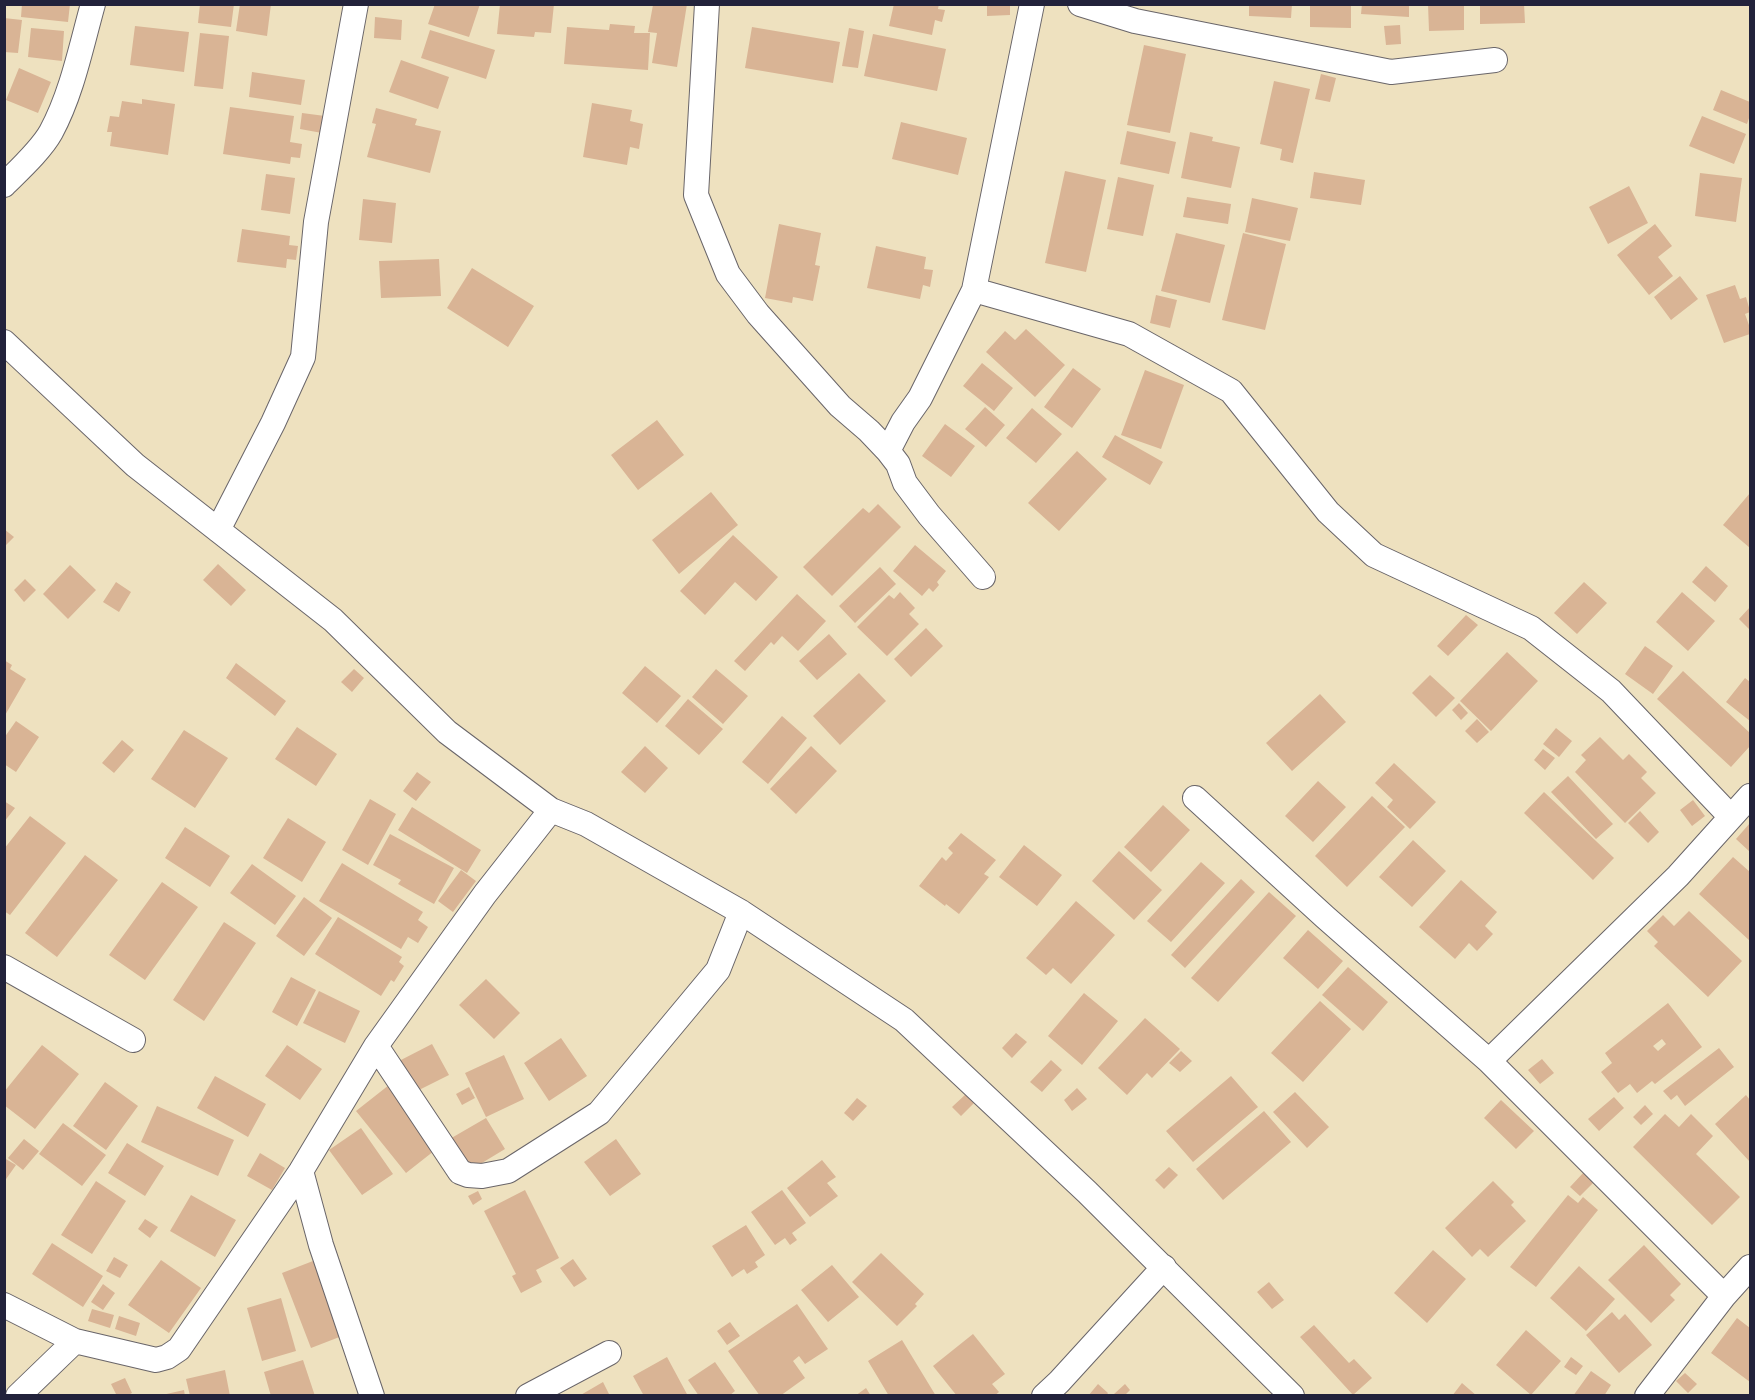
<!DOCTYPE html>
<html>
<head>
<meta charset="utf-8">
<style>
  body { margin:0 }
  #map { position:relative; width:1755px; height:1400px; overflow:hidden; background:#eee1bf; font-family:"Old Standard TT",serif }
  canvas { display:block }
  .frame { position:absolute; inset:0; border:6px solid #22223b; pointer-events:none }
</style>
</head>
<body>
<div id="map">
<canvas width="1755" height="1400"></canvas>
<div class="frame"></div>
</div>
<script>
const g = document.querySelector('canvas').getContext('2d');
g.lineJoin = 'round';
function paint(path, color) { g.fillStyle = color; g.fill(path, 'evenodd'); }
function trace(path, color, width, dash) { g.strokeStyle = color; g.lineWidth = width; g.lineCap = dash ? 'butt' : 'round'; g.setLineDash(dash || []); g.stroke(path); }
paint(new Path2D(`
  M22 4H70L68 22 21 17Z
  M200 4H234L231 27 198 23Z
  M240 4H271L267 36 236 31Z
  M435 4H480L469 37 428 24Z
  M500 4H554L551 33 535 32 534 37 497 34Z
  M687 4 677 67 652 63 657 33 648 32 653 5Z
  M894 4H939L938 9 945 10 942 22 935 20 932 35 889 26Z
  M987 4H1010V15L987 16Z
  M1249 4H1292L1291 18 1249 16Z
  M1310 4H1351V28L1310 27Z
  M1362 4H1409V17L1361 14Z
  M1428 4H1464V30L1429 31Z
  M1480 4H1524L1525 23 1480 24Z
  M375 17 402 20 401 40 374 38Z
  M4 18 22 20 18 53 4 52Z
  M610 24 635 26 634 33H650L648 70 564 64 567 27 609 30Z
  M1400 25 1401 44 1386 45 1384 26Z
  M135 26 189 32 184 72 130 65Z
  M752 27 840 42 833 83 745 68Z
  M31 28 64 31 62 61 28 57Z
  M849 28 864 31 858 68 842 66Z
  M430 30 495 50 486 79 421 58Z
  M200 33 229 36 223 89 194 86Z
  M873 34 946 49 937 91 864 76Z
  M1144 45 1186 54 1170 133 1127 125Z
  M401 60 449 77 438 109 389 92Z
  M19 68 51 82 38 113 6 100Z
  M252 72 305 80 301 105 249 97Z
  M1321 74 1336 78 1330 102 1315 99Z
  M1274 81 1310 89 1293 163 1280 160 1282 149 1260 144Z
  M1721 90 1750 102V115L1747 124 1713 110Z
  M142 99 175 104 168 155 110 146 112 132H107L110 116 119 117 122 101 142 104Z
  M592 103 632 110 630 121 643 124 639 149 630 147 627 165 583 157Z
  M230 107 294 116 290 142 302 144 300 158 291 157 290 164 223 154Z
  M376 108 417 119 415 125 441 131 430 173 367 157 376 124 372 123Z
  M302 113 325 116 322 133 300 129Z
  M1702 116 1746 134 1734 164 1689 146Z
  M901 122 967 138 958 175 892 159Z
  M1127 131 1176 142 1169 174 1120 164Z
  M1190 132 1213 137 1212 141 1240 147 1231 188 1181 178Z
  M1065 171 1106 180 1086 272 1045 263Z
  M1314 172 1365 180 1361 205 1310 198Z
  M1700 173 1742 178 1736 222 1695 216Z
  M266 174 295 178 290 214 261 210Z
  M1118 177 1154 185 1143 236 1107 229Z
  M1629 186 1648 223 1608 244 1589 207Z
  M1187 197 1231 204 1228 224 1183 217Z
  M1252 198 1298 208 1290 241 1245 232Z
  M363 199 396 203 392 243 359 240Z
  M779 224 821 233 815 265 820 266 813 301 793 297 792 303 765 298Z
  M1655 224 1672 246 1658 257 1673 276 1649 295 1617 255Z
  M242 229 290 236 289 245 298 246 296 260 287 259 286 268 237 262Z
  M1176 233 1225 245 1210 303 1161 291Z
  M1243 233 1286 244 1265 330 1222 320Z
  M876 246 926 257 924 269 933 270 930 287 923 285 920 299 867 288Z
  M439 259 441 296 381 298 379 261Z
  M472 268 534 306 508 347 447 308Z
  M1680 276 1698 299 1671 320 1654 297Z
  M1735 285 1740 299 1746 297 1750 311V312L1745 314 1750 328V334L1724 343 1706 295Z
  M1156 295 1177 300 1170 328 1150 323Z
  M1026 329 1065 365 1035 397 986 352 1005 331 1015 340Z
  M982 363 1013 388 994 411 963 386Z
  M1073 368 1101 389 1072 428 1044 407Z
  M1145 370 1184 385 1161 449 1121 435Z
  M985 407 1005 425 986 447 965 429Z
  M1032 408 1062 434 1036 463 1006 438Z
  M657 420 684 455 638 490 611 455Z
  M945 424 975 446 951 477 922 456Z
  M1115 435 1163 462 1150 485 1102 457Z
  M1077 451 1107 479 1059 531 1028 503Z
  M711 492 738 525 679 574 652 540Z
  M1750 493V548L1723 525Z
  M878 504 901 527 832 596 803 567 863 508 869 513Z
  M4 529 14 537 4 547Z
  M733 535 778 577 756 601 735 582 705 615 680 591Z
  M915 545 946 571 937 582 939 585 933 592 929 588 922 596 893 571Z
  M218 564 246 590 231 606 203 580Z
  M70 565 96 590 68 619 43 594Z
  M1706 566 1728 586 1715 602 1692 582Z
  M880 567 896 584 855 623 839 606Z
  M25 579 36 590 24 602 14 590Z
  M116 582 131 592 119 612 103 602Z
  M1584 582 1607 603 1577 634 1554 613Z
  M900 592 915 608 909 614 919 624 887 656 857 627 889 595 894 599Z
  M1682 592 1715 621 1688 651 1656 622Z
  M797 594 826 621 798 651 782 636 774 645 771 642 745 671 734 661Z
  M1750 607V630L1739 619Z
  M1466 615 1478 625 1448 656 1437 646Z
  M926 628 943 646 911 677 894 659Z
  M829 634 847 654 817 680 799 661Z
  M1645 646 1673 666 1653 694 1625 674Z
  M1507 652 1538 681 1491 731 1460 701Z
  M4 660 12 665 10 669 26 679 4 717Z
  M236 663 286 701 275 716 226 678Z
  M645 666 681 696 657 723 622 693Z
  M354 669 364 678 352 692 341 682Z
  M716 669 748 696 723 724 692 697Z
  M1683 671 1750 733V746L1731 767 1657 699Z
  M859 673 886 701 840 745 813 716Z
  M1430 675 1455 698 1436 717 1412 693Z
  M1745 678 1750 682V721L1726 702Z
  M1320 694 1346 722 1292 771 1266 743Z
  M688 699 723 729 699 755 665 726Z
  M1459 703 1468 713 1461 720 1452 710Z
  M782 716 807 738 768 784 742 762Z
  M1477 719 1489 732 1477 743 1465 731Z
  M16 721 39 737 16 772 4 764V738Z
  M297 727 337 754 316 786 275 759Z
  M1556 728 1572 741 1559 757 1543 744Z
  M184 730 228 758 195 808 151 779Z
  M1600 737 1623 760 1629 754 1647 772 1641 778 1656 793 1625 823 1575 772 1586 760 1581 755Z
  M122 740 134 750 114 773 102 763Z
  M645 746 668 768 645 793 621 772Z
  M811 746 837 771 796 814 770 789Z
  M1543 749 1555 758 1545 770 1534 760Z
  M1394 763 1436 802 1410 829 1387 807 1393 800 1375 783Z
  M417 772 431 782 416 801 403 791Z
  M1568 776 1613 824 1596 839 1551 792Z
  M1318 781 1346 807 1313 842 1285 816Z
  M1544 792 1614 858 1593 880 1524 813Z
  M1372 796 1405 827 1347 887 1315 856Z
  M370 799 396 814 368 865 342 850Z
  M1693 800 1705 816 1692 826 1680 810Z
  M4 801 15 808 4 822Z
  M1163 805 1190 830 1151 872 1124 847Z
  M412 807 481 850 467 873 398 830Z
  M1640 811 1659 832 1648 843 1628 823Z
  M30 816 66 843 10 915 4 911V849Z
  M288 818 326 842 302 882 263 858Z
  M1750 823V852L1736 839Z
  M185 827 230 856 210 887 165 858Z
  M961 833 996 860 984 874 989 877 959 914 946 904 945 906 919 886 942 857 946 861 953 853 948 848Z
  M390 834 454 868 434 904 398 884 401 880 373 865Z
  M1413 840 1446 871 1412 907 1379 877Z
  M1024 845 1062 875 1037 906 999 877Z
  M1119 851 1162 890 1134 920 1092 881Z
  M85 855 118 880 57 957 25 933Z
  M1733 857 1750 872V941L1699 894Z
  M1201 862 1225 883 1171 942 1147 921Z
  M342 863 423 912 418 920 428 927 418 943 408 937 401 949 319 901Z
  M252 864 296 896 275 925 230 893Z
  M461 870 476 881 453 912 438 901Z
  M1241 879 1255 892 1185 968 1171 955Z
  M1461 880 1497 912 1485 926 1493 934 1477 951 1469 943 1455 959 1419 927Z
  M162 882 198 907 145 980 109 955Z
  M1269 892 1296 916 1218 1002 1191 978Z
  M304 897 332 918 304 956 276 936Z
  M1076 901 1115 935 1071 984 1053 968 1046 975 1026 958Z
  M1689 911 1742 961 1708 997 1654 946 1658 942 1647 931 1663 915 1674 926Z
  M338 917 402 957 399 962 404 966 394 982 391 980 381 996 315 954Z
  M224 922 256 943 204 1021 173 1000Z
  M1308 930 1343 961 1318 989 1283 958Z
  M1348 967 1388 1002 1363 1031 1322 995Z
  M291 977 316 990 297 1026 272 1012Z
  M486 979 520 1013 494 1039 459 1005Z
  M319 991 360 1011 345 1043 303 1023Z
  M1084 993 1118 1021 1082 1065 1048 1036Z
  M1320 1001 1351 1029 1303 1082 1271 1053Z
  M1668 1003 1702 1047 1655 1084 1652 1081 1637 1093 1630 1084 1618 1093 1601 1072 1612 1063 1605 1053ZM1662 1039 1666 1044 1658 1051 1653 1046Z
  M1145 1018 1180 1049 1152 1078 1147 1073 1127 1095 1098 1068Z
  M1016 1033 1027 1042 1012 1058 1002 1048Z
  M561 1038 587 1076 549 1101 524 1063Z
  M432 1044 449 1075 415 1092 399 1061Z
  M42 1045 79 1074 35 1129 4 1105V1092Z
  M287 1045 322 1069 300 1100 265 1076Z
  M1719 1048 1734 1067 1685 1106 1677 1095 1671 1100 1663 1091Z
  M1181 1051 1192 1061 1180 1072 1169 1063Z
  M504 1055 524 1099 486 1117 465 1073Z
  M1542 1059 1554 1073 1540 1084 1528 1070Z
  M1051 1060 1062 1070 1042 1092 1030 1082Z
  M215 1076 266 1104 248 1137 197 1108Z
  M1231 1076 1258 1107 1193 1162 1166 1131Z
  M105 1082 138 1106 106 1150 73 1126Z
  M389 1085 439 1147 406 1173 356 1111Z
  M469 1087 475 1098 462 1105 456 1094Z
  M1077 1088 1087 1099 1072 1111 1064 1100Z
  M1295 1092 1329 1127 1307 1148 1273 1112Z
  M966 1094 974 1103 961 1116 952 1107Z
  M1746 1095 1750 1100V1162L1715 1124Z
  M1614 1097 1624 1108 1599 1131 1588 1119Z
  M857 1098 867 1106 853 1121 844 1113Z
  M1501 1100 1534 1131 1516 1149 1484 1118Z
  M1645 1105 1653 1114 1641 1125 1633 1117Z
  M157 1106 234 1140 218 1176 141 1142Z
  M1264 1111 1291 1142 1223 1200 1196 1169Z
  M1665 1114 1679 1127 1691 1114 1713 1136 1696 1154 1740 1197 1712 1225 1633 1147Z
  M486 1118 505 1149 467 1172 448 1140Z
  M63 1123 106 1155 82 1186 39 1154Z
  M361 1128 393 1174 362 1195 329 1150Z
  M24 1139 39 1151 23 1170 8 1158Z
  M616 1139 641 1174 610 1196 584 1162Z
  M127 1143 164 1166 145 1196 108 1173Z
  M260 1153 285 1168 272 1190 247 1176Z
  M4 1158 16 1165 4 1182Z
  M822 1160 836 1177 827 1183 838 1196 810 1217 787 1188Z
  M1169 1167 1178 1175 1164 1189 1155 1180Z
  M1584 1172 1595 1181 1580 1196 1570 1187Z
  M96 1181 126 1201 92 1254 61 1235Z
  M1493 1181 1514 1202 1511 1205 1526 1221 1488 1257 1480 1249 1472 1257 1445 1228Z
  M525 1190 559 1258 536 1270 542 1282 521 1293 512 1276 516 1274 484 1211Z
  M782 1190 806 1223 792 1233 797 1240 790 1245 785 1238 775 1245 751 1212Z
  M478 1191 482 1199 473 1205 468 1196Z
  M191 1195 236 1220 215 1257 170 1231Z
  M1568 1195 1578 1203 1583 1197 1598 1210 1536 1287 1510 1267Z
  M145 1219 158 1227 150 1238 138 1229Z
  M746 1225 765 1255 755 1262 758 1267 747 1274 744 1269 732 1277 712 1246Z
  M52 1243 103 1276 83 1307 32 1274Z
  M1644 1245 1681 1284 1670 1295 1675 1300 1651 1323 1608 1280Z
  M1433 1250 1466 1279 1427 1323 1394 1293Z
  M881 1253 924 1294 915 1304 917 1306 897 1326 852 1282Z
  M114 1257 128 1265 120 1278 106 1271Z
  M573 1259 587 1279 574 1287 560 1268Z
  M161 1260 201 1288 169 1333 128 1305Z
  M313 1261 342 1336 311 1348 282 1273Z
  M832 1265 859 1297 828 1322 801 1290Z
  M1579 1266 1615 1299 1586 1331 1550 1298Z
  M1269 1282 1284 1300 1272 1309 1257 1292Z
  M103 1284 115 1293 103 1310 91 1302Z
  M281 1298 296 1351 262 1361 247 1308Z
  M797 1304 828 1349 805 1364 799 1356 793 1361 805 1378 780 1396H760L728 1351Z
  M92 1309 114 1315 110 1328 88 1321Z
  M1612 1312 1619 1320 1625 1314 1652 1345 1619 1373 1586 1335Z
  M119 1316 140 1323 136 1336 115 1329Z
  M1737 1318 1750 1328V1382L1711 1353Z
  M730 1322 740 1336 727 1345 717 1331Z
  M1314 1325 1349 1363 1354 1359 1372 1378 1353 1395 1300 1337Z
  M1526 1330 1561 1361 1531 1395 1496 1365Z
  M973 1334 1005 1374 992 1384 999 1392 994 1396H957L933 1366Z
  M902 1340 936 1396H889L868 1361Z
  M667 1357 688 1396H644L633 1376Z
  M1571 1357 1583 1366 1576 1375 1564 1367Z
  M303 1360 315 1396H271L264 1372Z
  M715 1362 735 1391 729 1396H699L688 1380Z
  M225 1370 230 1396H190L186 1379Z
  M1591 1371 1611 1385 1604 1396H1573Z
  M1685 1373 1697 1384 1688 1393 1676 1381Z
  M125 1378 132 1393 126 1396H117L111 1384Z
  M603 1382 610 1396H579Z
  M1462 1383 1477 1396H1452Z
  M1098 1384 1108 1393 1106 1396H1088Z
  M1125 1384 1130 1390 1124 1396H1115L1114 1394Z
  M866 1388 871 1396H855Z
  M184 1390 185 1396H162V1395Z`), '#d9b495');
const minor = new Path2D(`
  M707 4 696 195 728 274 758 314 840 406 869 431 888 451 898 464 905 483 929 515 983 577
  M1080 4 1135 21 1391 72 1495 60
  M4 185C19 170 41 150 51 132 72 93 81 47 93 4
  M974 290 1129 334 1231 391 1328 512 1374 555 1531 628 1611 691 1731 817
  M4 342 135 465 333 620 447 732 551 810 586 824 741 912 904 1020 1087 1192 1292 1396
  M888 451 903 422 920 398 974 290 1032 4
  M218 530 273 423 303 357 316 222 356 4
  M1195 798 1325 917 1489 1061 1724 1296
  M4 967 133 1040
  M376 1046 460 1172 468 1175 482 1176 508 1171 599 1113 718 970 741 912
  M1489 1061 1678 876 1750 796
  M301 1171 321 1245 372 1396
  M4 1305 75 1341 156 1360 167 1357 179 1349 301 1171 376 1046 485 894 551 810
  M18 1396 75 1341
  M528 1396 609 1353
  M1044 1396 1059 1382 1164 1267
  M1647 1396 1724 1296 1750 1267`);
trace(minor, '#696569', 26);
trace(minor, '#fff', 24);
</script>
</body>
</html>
